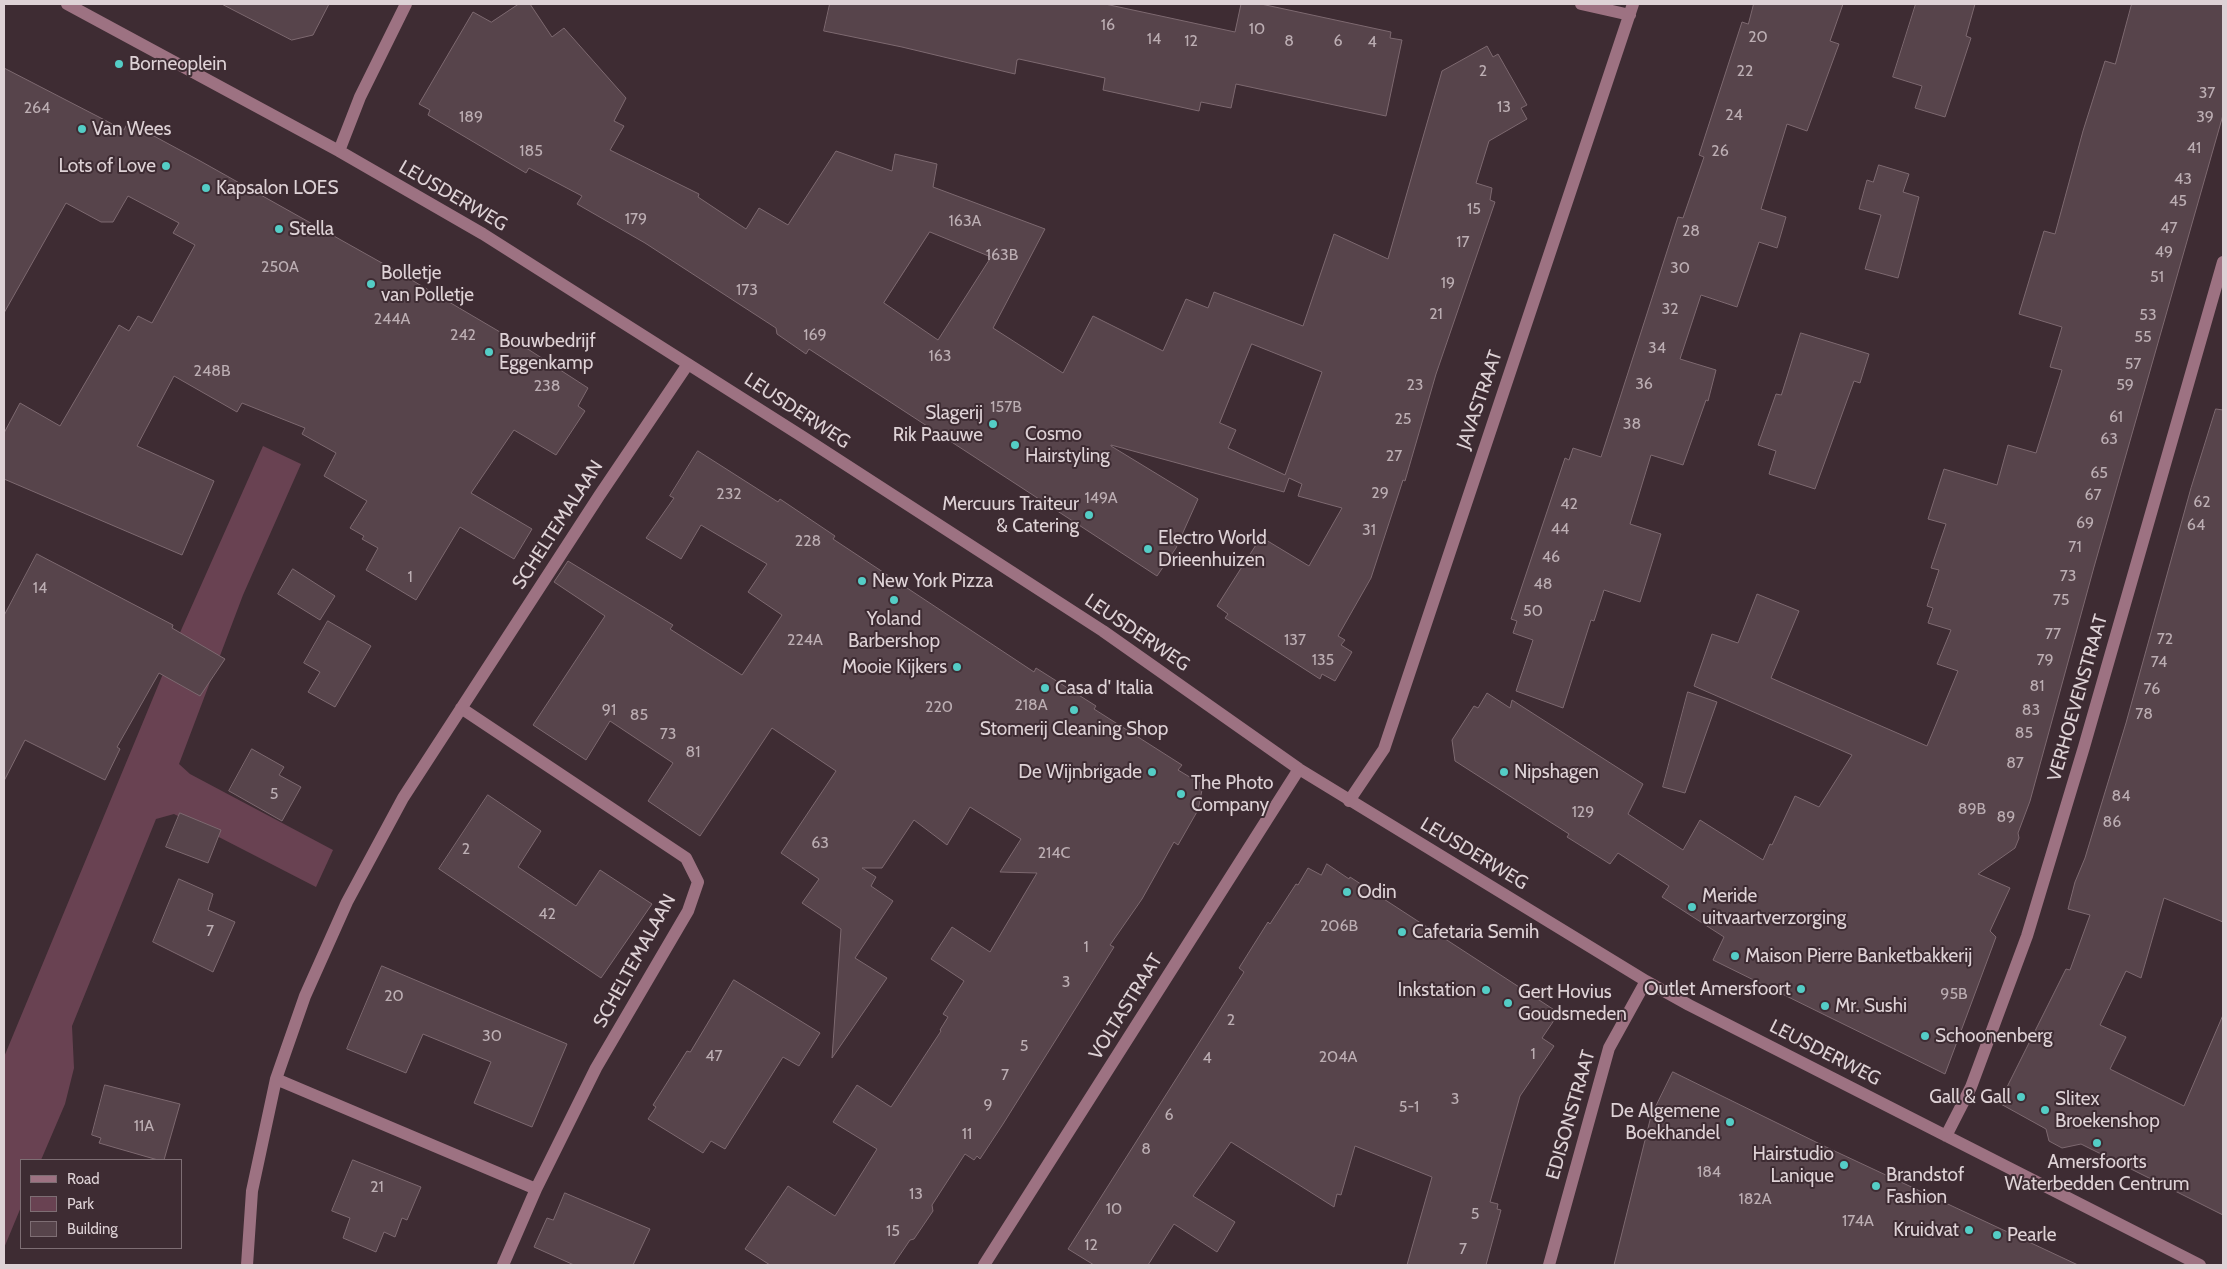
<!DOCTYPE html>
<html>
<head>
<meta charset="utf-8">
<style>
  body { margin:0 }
  #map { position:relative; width:2227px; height:1269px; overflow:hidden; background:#3e2c33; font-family:Cabin,sans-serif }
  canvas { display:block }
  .frame { position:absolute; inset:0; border:5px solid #ded2d6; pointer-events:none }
  .legend { position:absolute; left:20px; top:1159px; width:162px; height:90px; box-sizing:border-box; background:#3e2c33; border:1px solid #7e6e74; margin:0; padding:6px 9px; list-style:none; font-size:15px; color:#ded2d6 }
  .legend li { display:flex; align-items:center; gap:10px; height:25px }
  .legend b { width:25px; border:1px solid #7e6e74 }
</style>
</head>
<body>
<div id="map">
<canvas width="2227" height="1269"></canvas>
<div class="frame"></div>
<ul class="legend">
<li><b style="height:6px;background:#9d7282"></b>Road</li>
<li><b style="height:14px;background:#694252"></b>Park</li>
<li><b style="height:14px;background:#57444b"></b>Building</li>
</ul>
</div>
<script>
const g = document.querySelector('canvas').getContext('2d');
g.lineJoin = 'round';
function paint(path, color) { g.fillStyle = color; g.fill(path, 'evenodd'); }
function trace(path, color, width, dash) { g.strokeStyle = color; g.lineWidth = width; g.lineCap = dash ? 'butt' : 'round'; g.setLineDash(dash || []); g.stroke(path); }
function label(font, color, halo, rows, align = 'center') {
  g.font = font + ' Cabin,sans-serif'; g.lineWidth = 4; g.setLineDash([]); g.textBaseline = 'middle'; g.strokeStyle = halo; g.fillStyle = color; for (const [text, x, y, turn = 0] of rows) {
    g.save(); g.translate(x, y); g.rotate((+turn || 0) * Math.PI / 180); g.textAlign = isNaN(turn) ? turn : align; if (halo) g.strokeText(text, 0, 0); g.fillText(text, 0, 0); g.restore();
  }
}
paint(new Path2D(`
  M263 446 301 464 243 595 179 764 190 774 333 850 316 887 174 814 156 819 72 1026 74 1068 65 1104 41 1160H21V1207L4 1248V1057L182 628Z`), '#694252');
const building = new Path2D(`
  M222 4H329L313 35 292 40Z
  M519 4H530L552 37 564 28 626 98 614 121 624 126 610 150 699 194 698 197 746 229 759 208 788 225 836 151 892 171 895 154 937 164 933 187 1045 229 993 328 1063 373 1093 316 1163 351 1186 299 1208 308 1214 292 1303 326 1334 234 1388 259 1442 71 1487 46 1493 57 1498 54 1527 105 1521 108 1527 119 1489 141 1476 183 1492 188 1490 200 1495 202 1436 374 1405 481 1403 480 1371 578 1338 636 1345 640 1341 645 1352 652 1335 681 1322 674 1320 679 1225 618 1228 614 1217 606 1261 537 1309 566 1342 508 1298 496 1302 484 1289 478 1284 492 1111 445V446L1198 499 1176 548 1157 576 809 349 806 354 777 334 776 328 645 243 577 204 582 196 529 168 526 173 428 115 430 110 419 104 473 12 491 22ZM930 232 991 257 938 340 884 303ZM1252 344 1322 372 1285 475 1228 448 1236 430 1220 423Z
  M830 4H1105L1235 32 1241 4H1261L1391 32 1390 38 1402 40 1386 116 1236 84 1231 108 1201 102 1199 111 1103 90 1105 78 1019 59 1017 60 1015 74 902 47 824 31Z
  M1754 4H1843L1830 41 1839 44 1807 131 1787 124 1761 209 1786 217 1777 248 1759 242 1737 307 1701 295 1680 359 1716 370 1708 401 1706 400 1683 465 1651 455 1630 524 1661 534 1640 602 1604 590 1594 621 1591 620 1563 708 1516 691 1533 640 1513 633 1517 621 1511 619 1565 458 1569 460 1573 448 1601 457 1678 217 1683 218 1704 157 1699 155 1742 22 1748 24Z
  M1916 4H1975L1966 36 1971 38 1945 117 1915 108 1922 86 1893 77Z
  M2132 4H2223V115L2094 567 2030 801 2018 833 2019 838 2015 848 1978 874 2010 888 1990 931 1996 937 1945 1074 1713 960 1724 937 1662 897 1669 886 1618 853 1610 864 1567 837 1569 834 1455 761 1452 740 1474 706 1478 708 1487 693 1510 708 1512 700 1643 784 1628 814 1683 850 1700 820 1763 860 1770 844 1772 845 1795 796 1819 807 1852 755 1694 686 1712 634 1738 643 1757 594 1799 611 1771 678 1927 746 1958 671 1937 664 1951 630 1928 623 1933 608 1927 606 1939 570 1931 568 1946 524 1928 519 1944 469 1997 485 2008 445 2036 453 2062 370 2050 367 2062 327 2019 314 2044 231 2055 234 2083 131 2105 61 2115 64Z
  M4 68 124 130 128 122 202 162 398 272 517 342 588 388 578 406 585 411 556 455 514 430 471 493 532 529 514 559 460 527 416 600 366 570 378 548 362 539 364 536 350 528 367 501 324 476 336 453 302 434 305 428 242 403 237 412 174 376 137 446 214 481 182 555 4 479V433L20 403 60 426 119 325 129 331 138 316 152 323 195 245 173 233 179 223 128 196 113 222H101L66 203 4 313Z
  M1879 165 1909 174 1903 192 1919 197 1898 278 1865 269 1881 215 1859 209 1867 180 1873 182Z
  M1801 333 1869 354 1860 383 1854 381 1815 489 1769 474 1776 451 1758 445 1776 394 1781 395Z
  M2216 409 2223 410V922L2164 898 2141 978 2126 971 2100 1025 2126 1037 2110 1069 2184 1106 2223 1015V1215L2081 1144 2062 1148 2049 1141 2046 1129 1999 1103 2066 969 2070 970 2090 915 2068 909 2075 882 2085 858 2126 723 2191 488Z
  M698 451 778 502 780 499 835 536 833 539 1034 672 1036 668 1096 706 1094 709 1182 765 1178 770 1203 785 1198 810 1178 845 1174 842 1142 899 1110 945 1114 947 1003 1124 980 1159 977 1156 974 1160 965 1154 932 1205 933 1211 914 1239 910 1240 893 1265H770L745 1249 788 1186 835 1216 877 1149 833 1122 857 1085 891 1107 941 1031 940 1030 948 1017 943 1014 964 981 931 959 952 927 990 952 1037 873 1000 872 1021 839 970 807 947 845 914 820 882 868H862L876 877 871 886 893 901 855 958 887 978 832 1058 841 929 802 903 819 879 781 853 836 771 772 728 700 836 648 801 673 763 610 721 586 760 533 725 605 616 554 582 568 561 673 625 670 629 742 675 782 615 748 592 767 564 701 525 681 559 646 538 674 498 670 496Z
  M37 554 173 625 172 628 225 659 200 696 159 673 117 747 120 749 105 780 25 740 4 781V616Z
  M293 569 335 596 320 620 278 594Z
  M328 621 371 646 335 707 308 692 320 672 304 663Z
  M1688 692 1717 702 1685 793 1663 787Z
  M252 749 284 767 279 775 301 787 282 821 229 791Z
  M488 795 541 831 518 867 576 906 600 870 652 904 601 978 439 869Z
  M180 813 221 830 208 863 166 847Z
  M1327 864 1349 879 1350 877 1559 1013 1542 1038 1554 1046 1520 1096 1490 1202 1498 1204 1497 1209 1501 1210 1486 1265H1407L1432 1177 1355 1146 1341 1195 1337 1194 1334 1207 1231 1142 1193 1196 1235 1222 1217 1252 1174 1224 1148 1265H1094L1068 1249 1244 972 1239 968 1268 922 1270 924 1296 884 1298 885 1308 868 1321 875Z
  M179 879 213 894 208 910 235 922 213 972 153 942Z
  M382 966 567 1044 532 1127 474 1103 491 1062 423 1034 406 1073 347 1049Z
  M734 980 820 1033 799 1066 783 1057 725 1149 711 1141 703 1153 648 1119 656 1107 653 1105 687 1051 690 1052Z
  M1673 1072 1826 1147 2078 1265H1614L1651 1116Z
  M105 1085 180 1104 164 1160H158L99 1143 101 1138 92 1135Z
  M353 1160 421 1187 407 1220 402 1218 395 1237 384 1232 376 1252 343 1238 350 1218 332 1211Z
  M565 1193 650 1229 633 1265H574L534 1247 547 1218 553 1220Z`);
paint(building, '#57444b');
trace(building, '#7d6970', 1);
trace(new Path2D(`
  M67 4 339 151 483 234 803 437 1103 631 1299 769 1646 981 1689 1005 2200 1265
  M1581 4 1630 15
  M339 151 360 97 406 4
  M461 708 686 858 698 882 688 911 596 1068 536 1189 503 1265
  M1349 801 1384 749 1633 4
  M276 1079 536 1189
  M1946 1136 1971 1087 2027 936 2084 747 2223 262
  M247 1265 252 1191 276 1079 305 996 347 902 403 798 599 496 688 364
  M984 1265 1299 769
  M1549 1265 1609 1048 1646 981`), '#9d7282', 12);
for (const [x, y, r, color] of [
  [119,64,5,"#54cdc6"],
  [82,129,5,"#54cdc6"],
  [166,166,5,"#54cdc6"],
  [206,188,5,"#54cdc6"],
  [279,229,5,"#54cdc6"],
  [371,284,5,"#54cdc6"],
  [489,352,5,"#54cdc6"],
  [993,424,5,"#54cdc6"],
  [1015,445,5,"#54cdc6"],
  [1089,515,5,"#54cdc6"],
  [1148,549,5,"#54cdc6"],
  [862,581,5,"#54cdc6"],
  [894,600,5,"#54cdc6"],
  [957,667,5,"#54cdc6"],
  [1045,688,5,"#54cdc6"],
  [1074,710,5,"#54cdc6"],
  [1152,772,5,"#54cdc6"],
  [1504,772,5,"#54cdc6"],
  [1181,794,5,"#54cdc6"],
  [1347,892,5,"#54cdc6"],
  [1692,907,5,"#54cdc6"],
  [1402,932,5,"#54cdc6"],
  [1735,956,5,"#54cdc6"],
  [1801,989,5,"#54cdc6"],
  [1486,990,5,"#54cdc6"],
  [1508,1003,5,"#54cdc6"],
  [1825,1006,5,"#54cdc6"],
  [1925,1036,5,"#54cdc6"],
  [2021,1097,5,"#54cdc6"],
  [2045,1110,5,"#54cdc6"],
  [1730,1122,5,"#54cdc6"],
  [2097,1143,5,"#54cdc6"],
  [1844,1165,5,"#54cdc6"],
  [1876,1186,5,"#54cdc6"],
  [1969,1230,5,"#54cdc6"],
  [1997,1235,5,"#54cdc6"]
]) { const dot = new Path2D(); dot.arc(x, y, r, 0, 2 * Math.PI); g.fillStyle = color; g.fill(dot); trace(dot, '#3e2c33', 2); }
label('16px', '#bcaeb3', null, [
  ["16",1108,25],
  ["10",1257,29],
  ["20",1758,37],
  ["14",1154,39],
  ["12",1191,41],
  ["8",1289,41],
  ["6",1338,41],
  ["4",1372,42],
  ["2",1483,71],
  ["22",1745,71],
  ["37",2207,93],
  ["13",1504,107],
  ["264",37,108],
  ["24",1734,115],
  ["189",471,117],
  ["39",2205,117],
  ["41",2194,148],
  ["185",531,151],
  ["26",1720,151],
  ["43",2183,179],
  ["45",2178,201],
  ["15",1474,209],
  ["179",636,219],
  ["163A",965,221],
  ["47",2169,228],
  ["28",1691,231],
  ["17",1463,242],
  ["49",2164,252],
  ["163B",1002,255],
  ["250A",280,267],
  ["30",1680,268],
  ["51",2157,277],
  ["19",1448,283],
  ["173",747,290],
  ["32",1670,309],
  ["21",1436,314],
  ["53",2148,315],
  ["244A",392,319],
  ["242",463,335],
  ["169",815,335],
  ["55",2143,337],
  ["34",1657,348],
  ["163",940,356],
  ["57",2133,364],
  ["248B",212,371],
  ["36",1644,384],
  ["23",1415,385],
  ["59",2125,385],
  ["238",547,386],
  ["157B",1006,407],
  ["61",2116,417],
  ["25",1403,419],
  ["38",1632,424],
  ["63",2109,439],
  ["27",1394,456],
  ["65",2099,473],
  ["29",1380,493],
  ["232",729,494],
  ["67",2093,495],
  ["149A",1101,498],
  ["62",2202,502],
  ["42",1569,504],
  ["69",2085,523],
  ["64",2196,525],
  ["44",1560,529],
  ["31",1369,530],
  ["228",808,541],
  ["71",2075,547],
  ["46",1551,557],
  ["73",2068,576],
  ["1",410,577],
  ["48",1543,584],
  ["14",40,588],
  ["75",2061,600],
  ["50",1533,611],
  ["77",2053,634],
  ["72",2165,639],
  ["224A",805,640],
  ["137",1295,640],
  ["135",1323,660],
  ["79",2045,660],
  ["74",2159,662],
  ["81",2037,686],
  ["76",2152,689],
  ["218A",1031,705],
  ["220",939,707],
  ["91",609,710],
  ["83",2031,710],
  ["78",2144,714],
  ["85",639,715],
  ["85",2024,733],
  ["73",668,734],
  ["81",693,752],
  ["87",2015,763],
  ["5",274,794],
  ["84",2121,796],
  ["89B",1972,809],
  ["129",1583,812],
  ["89",2006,817],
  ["86",2112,822],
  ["63",820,843],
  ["2",466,849],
  ["214C",1054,853],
  ["42",547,914],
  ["206B",1339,926],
  ["7",210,931],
  ["1",1086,947],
  ["3",1066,982],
  ["95B",1954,994],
  ["20",394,996],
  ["2",1231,1020],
  ["30",492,1036],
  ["5",1024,1046],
  ["1",1533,1054],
  ["47",714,1056],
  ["204A",1338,1057],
  ["4",1207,1058],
  ["7",1005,1075],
  ["3",1455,1099],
  ["9",988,1105],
  ["5-1",1409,1107],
  ["6",1169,1115],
  ["11A",144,1126],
  ["11",967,1134],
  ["8",1146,1149],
  ["184",1709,1172],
  ["21",377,1187],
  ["13",916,1194],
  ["182A",1755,1199],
  ["10",1114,1209],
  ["5",1475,1214],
  ["174A",1858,1221],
  ["15",893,1231],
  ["12",1091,1245],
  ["7",1463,1249]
]);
label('19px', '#ded2d6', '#3e2c33', [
  ["Borneoplein",129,64],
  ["Van Wees",92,129],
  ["Lots of Love",156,166,"right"],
  ["Kapsalon LOES",216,188],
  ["Stella",289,229],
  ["Bolletje",381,273],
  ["van Polletje",381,295],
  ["Bouwbedrijf",499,341],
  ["Eggenkamp",499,363],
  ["Slagerij",983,413,"right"],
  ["Rik Paauwe",983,435,"right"],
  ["Cosmo",1025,434],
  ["Hairstyling",1025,456],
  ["Mercuurs Traiteur",1079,504,"right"],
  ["& Catering",1079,526,"right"],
  ["Electro World",1158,538],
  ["Drieenhuizen",1158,560],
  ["New York Pizza",872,581],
  ["Yoland",894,619,"center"],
  ["Barbershop",894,641,"center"],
  ["Mooie Kijkers",947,667,"right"],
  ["Casa d' Italia",1055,688],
  ["Stomerij Cleaning Shop",1074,729,"center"],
  ["De Wijnbrigade",1142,772,"right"],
  ["Nipshagen",1514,772],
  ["The Photo",1191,783],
  ["Company",1191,805],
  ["Odin",1357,892],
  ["Meride",1702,896],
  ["uitvaartverzorging",1702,918],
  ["Cafetaria Semih",1412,932],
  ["Maison Pierre Banketbakkerij",1745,956],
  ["Outlet Amersfoort",1791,989,"right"],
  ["Inkstation",1476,990,"right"],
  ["Gert Hovius",1518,992],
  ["Goudsmeden",1518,1014],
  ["Mr. Sushi",1835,1006],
  ["Schoonenberg",1935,1036],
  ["Gall & Gall",2011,1097,"right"],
  ["Slitex",2055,1099],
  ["Broekenshop",2055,1121],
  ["De Algemene",1720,1111,"right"],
  ["Boekhandel",1720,1133,"right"],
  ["Hairstudio",1834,1154,"right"],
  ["Lanique",1834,1176,"right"],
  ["Amersfoorts",2097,1162,"center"],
  ["Waterbedden Centrum",2097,1184,"center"],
  ["Brandstof",1886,1175],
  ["Fashion",1886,1197],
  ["Kruidvat",1959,1230,"right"],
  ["Pearle",2007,1235]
], 'left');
label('19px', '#ded2d6', '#3e2c33', [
  ["LEUSDERWEG",453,196,30],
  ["JAVASTRAAT",1480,400,-71],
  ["LEUSDERWEG",797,411,33],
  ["SCHELTEMALAAN",558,525,-57],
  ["LEUSDERWEG",1137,633,34],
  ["VERHOEVENSTRAAT",2078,698,-74],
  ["LEUSDERWEG",1474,854,31],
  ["SCHELTEMALAAN",635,961,-61],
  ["VOLTASTRAAT",1126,1007,-58],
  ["LEUSDERWEG",1825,1053,27],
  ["EDISONSTRAAT",1571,1115,-74]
]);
</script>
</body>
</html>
